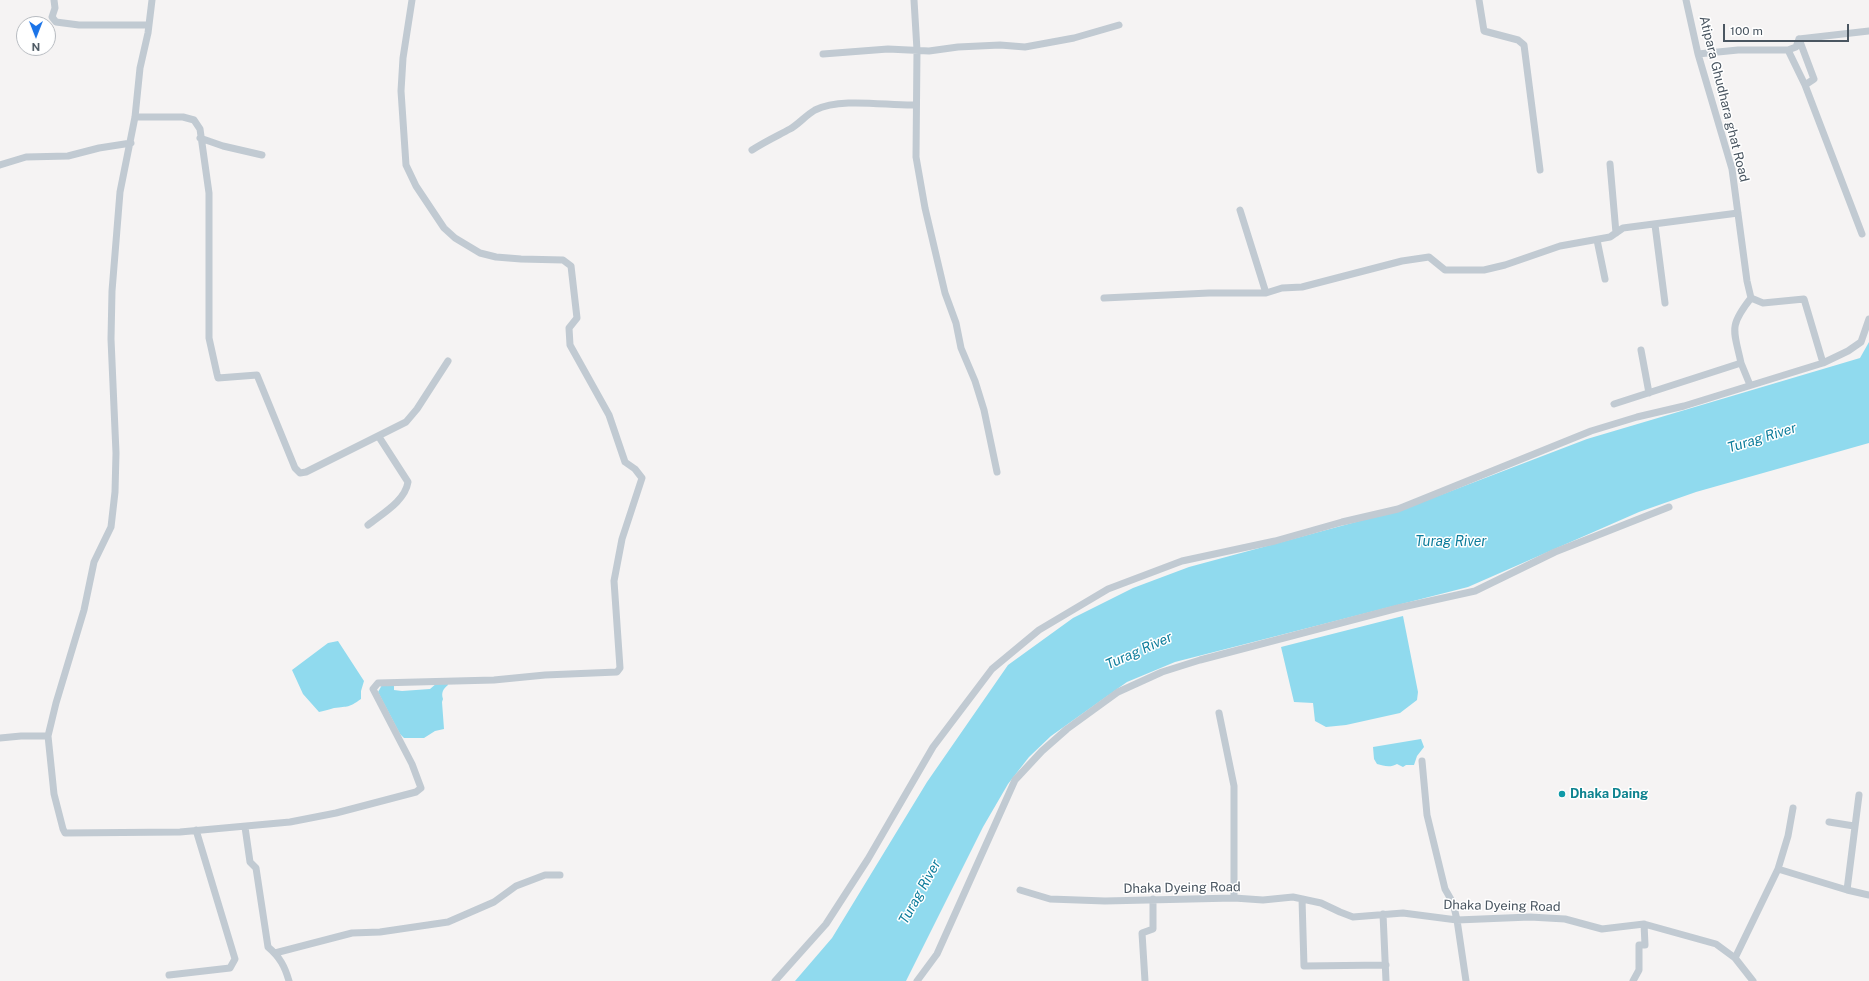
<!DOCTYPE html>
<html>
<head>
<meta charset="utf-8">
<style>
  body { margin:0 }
  #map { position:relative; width:1869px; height:981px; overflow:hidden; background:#f5f3f3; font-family:"Public Sans",sans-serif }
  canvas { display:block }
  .north { position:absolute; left:16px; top:16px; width:40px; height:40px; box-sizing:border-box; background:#fff; border:1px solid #b7bbc0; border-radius:50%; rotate:180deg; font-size:11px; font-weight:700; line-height:16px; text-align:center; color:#4a5661 }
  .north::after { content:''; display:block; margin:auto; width:14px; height:18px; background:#1a73e8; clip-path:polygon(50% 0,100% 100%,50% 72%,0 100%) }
  .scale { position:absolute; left:1723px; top:24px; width:126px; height:18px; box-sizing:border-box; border:2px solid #4a5661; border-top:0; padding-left:5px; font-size:12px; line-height:14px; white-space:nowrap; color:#4a5661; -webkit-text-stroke:3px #fff; paint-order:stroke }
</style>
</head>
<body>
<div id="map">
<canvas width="1869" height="981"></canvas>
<div class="north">N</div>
<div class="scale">100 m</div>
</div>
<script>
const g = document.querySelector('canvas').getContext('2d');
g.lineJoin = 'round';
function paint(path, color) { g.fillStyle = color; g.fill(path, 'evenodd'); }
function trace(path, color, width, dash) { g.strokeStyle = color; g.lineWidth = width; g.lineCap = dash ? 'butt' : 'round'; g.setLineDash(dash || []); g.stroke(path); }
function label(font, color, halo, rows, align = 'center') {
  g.font = font + ' "Public Sans",sans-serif'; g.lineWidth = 3; g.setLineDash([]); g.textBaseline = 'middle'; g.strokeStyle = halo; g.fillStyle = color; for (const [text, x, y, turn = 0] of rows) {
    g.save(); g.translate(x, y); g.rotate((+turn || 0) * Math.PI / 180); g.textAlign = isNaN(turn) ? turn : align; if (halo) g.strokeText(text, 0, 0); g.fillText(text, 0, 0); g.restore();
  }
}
paint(new Path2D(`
  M1869 342V443L1696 492 1639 512 1468 587 1175 662 1127 682 1051 736 1029 757 1008 784 983 827 906 981H795L832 938 927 782 1008 665 1073 618 1133 588 1189 567 1404 509 1587 439 1860 358Z
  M1403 616 1418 692 1417 700 1400 713 1346 725 1326 727 1315 721 1313 703 1294 702 1281 647Z
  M338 641 364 681 361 691V699C348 708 349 706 334 708 330 709 325 711 319 712L303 694 292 670 328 643Z
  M447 682 448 685C443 689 441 693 443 699L442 702 444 729 435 731 424 738H404L400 734 378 692 382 685H394V690L402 691 430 689 437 683Z
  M1421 739 1424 747 1417 756 1414 765H1406L1403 767 1397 764C1390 768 1384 766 1377 764L1374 759 1373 747Z`), '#90daee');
trace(new Path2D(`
  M54 0 55 8 52 17 56 22 79 25H149
  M152 0 148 33 140 68 135 117 120 192 112 291 111 339 116 453 115 492 111 527 94 562 84 610 56 703 48 736 54 794 63 829 65 833 180 832 290 822 336 813 416 792 421 788 412 764 373 689 378 683 494 680 545 675 617 672 620 668 614 581 622 539 642 478 635 469 625 462 609 415 570 345 569 328 577 318 571 266 563 260 521 259 496 257 480 253 455 238 444 228 416 186 406 165 401 91 403 58 412 0
  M914 0 917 50 916 157 925 208 945 293 956 323 961 348 975 381 984 410 997 472
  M1479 0 1484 31 1518 40 1524 45 1540 170
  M1686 0 1698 54 1732 169 1747 281 1751 298
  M1799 39 1814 79 1805 85 1862 234
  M1799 39 1869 31
  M1788 50 1796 47 1799 39
  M823 54 888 49 929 51 958 47 1000 45 1025 47 1074 38 1119 25
  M1698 54 1738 50H1788L1805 85
  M135 117H183L194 120 200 129 209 193V338L217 374 218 378 257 375 295 468 300 473 306 472 406 422 417 409 448 361
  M200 138 223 146 262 155
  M752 150C764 142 777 136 790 129 799 124 806 115 815 110 842 97 887 106 916 105
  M1610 164 1616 233
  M0 165 26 157 68 156 99 148 131 143
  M1240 210 1266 293
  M1655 225 1665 303
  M1597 240 1605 279
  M1104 298 1209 293H1266L1282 288 1302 287 1402 261 1429 257 1445 270H1484L1505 265 1560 246 1610 237 1623 228 1738 213
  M1751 298 1763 303 1804 299 1823 363
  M1641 350 1649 393
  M1741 363 1750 385
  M1614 404 1741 363C1734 330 1728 327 1751 298
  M368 525C383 513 405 501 408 482L379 437
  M1219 713 1234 786V898
  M0 738 21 736H48
  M1422 761 1427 815 1445 889 1453 903 1457 920 1466 981
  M1829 822 1854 826
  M245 827 250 862 256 868 268 947C280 957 285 967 289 981
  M1778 869 1847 890 1869 895
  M1020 890 1050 899 1105 901 1234 898 1263 900 1293 897 1321 903 1340 912 1353 917 1403 913 1457 920 1530 917 1565 919 1602 929 1644 924 1716 944 1735 958 1753 981
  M1847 890 1859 795
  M1302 899 1304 966 1386 965
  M1383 914 1386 981
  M275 953 352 933 380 932 448 922 494 902 516 886 545 875H560
  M1735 958 1778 869 1788 836 1793 808
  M169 975 230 968 235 959 196 830
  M775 981 826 924 868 859 933 747 992 669 1039 630 1108 589 1182 561 1275 541 1342 522 1398 509 1591 431 1637 417 1684 406 1823 363 1848 351 1861 342 1869 319
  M917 981 937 954 1015 780 1042 751 1067 729 1118 692 1162 672 1200 660 1398 608 1475 591 1555 552 1669 507
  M1145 981 1142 933 1153 929V899
  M1633 981 1639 970V945H1645L1644 924`), '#c1cad2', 7);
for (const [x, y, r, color] of [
  [1562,794,4,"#0f9aa8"]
]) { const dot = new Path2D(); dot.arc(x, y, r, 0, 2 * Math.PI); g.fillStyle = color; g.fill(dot); trace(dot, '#fff', 1.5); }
label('13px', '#4a5661', '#fff', [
  ["Atipara Ghudhara ghat Road",1724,99,76],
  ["Dhaka Dyeing Road",1182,888,-1],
  ["Dhaka Dyeing Road",1502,906,1]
]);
label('bold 13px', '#0d838f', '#fff', [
  ["Dhaka Daing",1570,794]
], 'left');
label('italic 14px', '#0c7c9b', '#fff', [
  ["Turag River",1762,438,-17],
  ["Turag River",1451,542],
  ["Turag River",1139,651,-24],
  ["Turag River",920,892,-61]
]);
</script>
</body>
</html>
